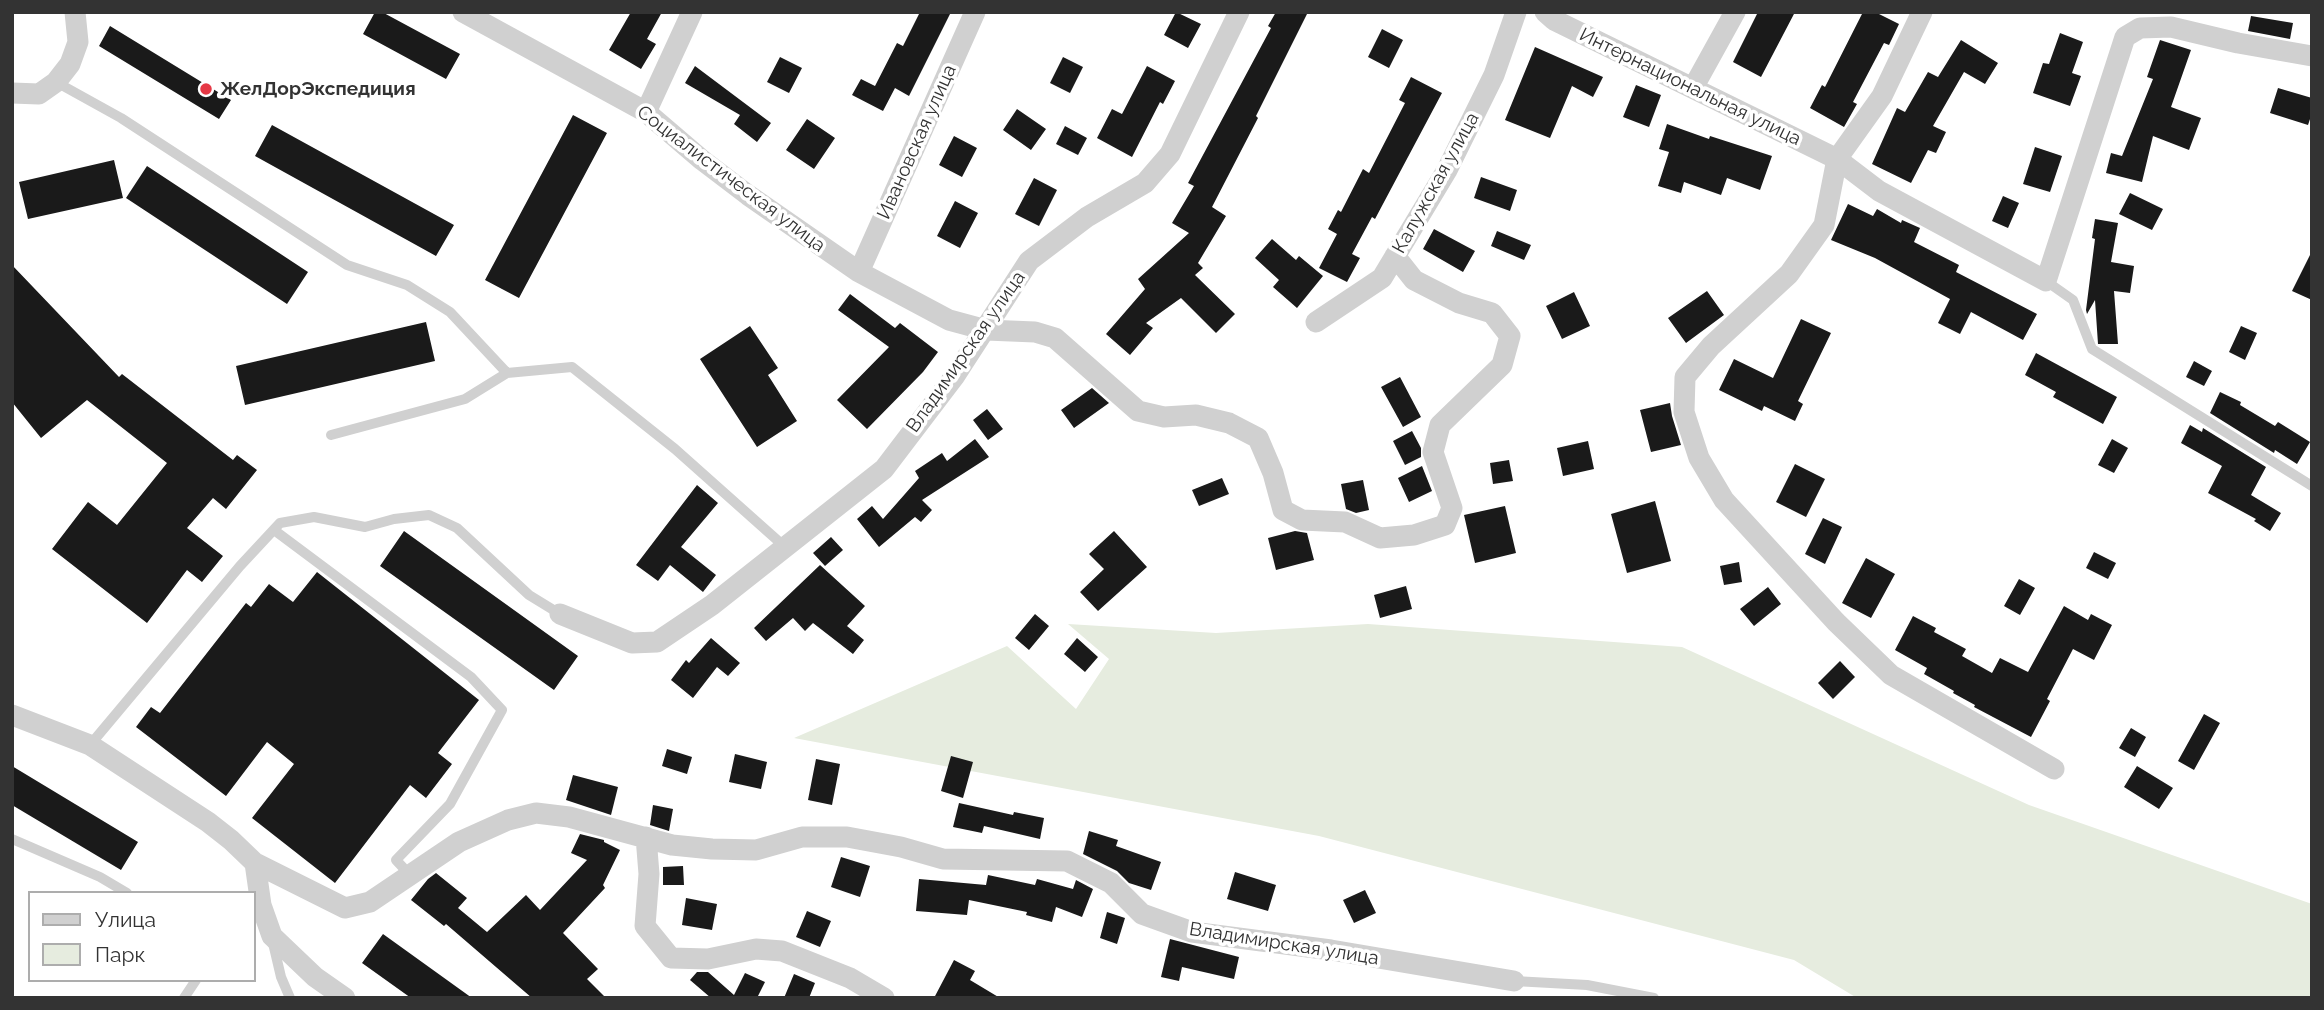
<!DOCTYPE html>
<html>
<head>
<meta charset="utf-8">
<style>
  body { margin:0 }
  #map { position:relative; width:2324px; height:1010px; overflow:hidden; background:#fff; font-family:Raleway,sans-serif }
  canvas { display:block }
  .frame { position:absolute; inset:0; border:14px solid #333; pointer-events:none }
  .legend { position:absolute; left:28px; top:891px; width:228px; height:91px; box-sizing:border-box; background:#fff; border:2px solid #adadad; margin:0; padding:9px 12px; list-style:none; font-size:21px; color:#333 }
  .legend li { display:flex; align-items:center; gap:14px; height:35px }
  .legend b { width:35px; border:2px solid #adadad }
</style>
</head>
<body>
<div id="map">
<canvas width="2324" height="1010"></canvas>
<div class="frame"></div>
<ul class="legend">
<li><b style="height:9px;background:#d0d0d0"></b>Улица</li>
<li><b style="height:19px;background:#e6ecdf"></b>Парк</li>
</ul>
</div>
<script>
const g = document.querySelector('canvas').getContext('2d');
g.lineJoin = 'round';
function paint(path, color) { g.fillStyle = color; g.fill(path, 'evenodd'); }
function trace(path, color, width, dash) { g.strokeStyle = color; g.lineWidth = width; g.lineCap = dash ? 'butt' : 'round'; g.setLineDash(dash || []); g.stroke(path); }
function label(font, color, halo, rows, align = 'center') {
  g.font = font + ' Raleway,sans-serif'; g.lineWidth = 7; g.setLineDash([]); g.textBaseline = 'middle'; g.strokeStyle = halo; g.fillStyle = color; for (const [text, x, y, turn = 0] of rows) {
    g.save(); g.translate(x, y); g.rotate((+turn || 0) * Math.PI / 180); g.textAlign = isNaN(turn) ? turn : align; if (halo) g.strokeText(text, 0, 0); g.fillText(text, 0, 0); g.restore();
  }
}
paint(new Path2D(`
  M1068 624 1216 633 1368 624 1682 647 2029 805 2312 904V998H1857L1794 960 1319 836 794 738 1007 646 1076 709 1109 659Z`), '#e6ecdf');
paint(new Path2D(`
  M375 12H382L460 54 446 79 363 34Z
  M631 12H662L647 39 656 44 641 69 609 50Z
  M920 12H951L909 96 895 88 883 111 852 95 861 79 875 86 897 43 903 46Z
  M1176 12 1201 24 1188 48 1164 35Z
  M1276 12H1308L1256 116 1258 118 1212 207 1226 216 1198 263 1203 268 1195 275 1235 314 1216 333 1181 298 1146 323 1153 328 1130 355 1106 334 1145 289 1138 279 1189 233 1172 223 1194 186 1188 183 1271 28 1268 26Z
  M1758 12H1795L1761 77 1733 62Z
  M1863 12H1875L1899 24 1889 45 1884 43 1853 102 1857 104 1844 127 1810 108 1822 85 1825 87Z
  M2251 16 2293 23 2290 39 2248 31Z
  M110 26 231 100 219 119 99 46Z
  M1382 29 1403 40 1389 68 1368 57Z
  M2060 33 2083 42 2072 73 2081 76 2070 106 2033 93 2043 63 2049 64Z
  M1961 40 1998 63 1985 84 1964 72 1933 126 1946 132 1936 153 1928 150 1911 183 1872 164 1897 108 1905 112 1928 72 1938 77Z
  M2160 40 2191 50 2171 107 2201 118 2189 150 2153 136 2142 182 2106 173 2111 153 2122 156 2153 79 2147 77Z
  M1535 47 1603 77 1593 97 1572 86 1550 138 1505 120Z
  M780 57 802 68 789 93 767 82Z
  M1063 57 1083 67 1070 93 1050 83Z
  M695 66 771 123 757 142 734 124 740 115 685 83Z
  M1147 66 1175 81 1163 104 1160 102 1132 157 1097 138 1112 109 1122 114Z
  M1411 77 1442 93 1375 219 1372 217 1352 254 1360 258 1347 282 1319 268 1337 234 1328 229 1338 210 1341 212 1363 169 1369 173 1405 103 1399 100Z
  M1636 85 1661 95 1649 127 1623 117Z
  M2278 88 2312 98V113L2308 125 2270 113Z
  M1017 109 1046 129 1031 150 1003 130Z
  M573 115 607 133 519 298 485 280Z
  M807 119 835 138 814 169 786 150Z
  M1667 124 1709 139 1710 136 1772 156 1760 190 1727 178 1721 195 1684 182 1681 193 1658 186 1669 152 1659 149Z
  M272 125 454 225 436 256 255 156Z
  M1065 126 1087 138 1078 155 1056 144Z
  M954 136 977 148 962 177 939 165Z
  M2035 147 2062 156 2050 192 2023 184Z
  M114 160 123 198 28 219 19 182Z
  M147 166 308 272 287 304 126 198Z
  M1481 177 1517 190 1510 211 1474 198Z
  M1034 178 1057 190 1039 226 1015 214Z
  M2130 193 2163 209 2152 230 2119 214Z
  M2003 196 2019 203 2008 228 1992 221Z
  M955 201 978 213 960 248 937 236Z
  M1848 204 1873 216 1877 209 1901 223 1902 220 1920 228 1914 242 1959 265 1956 272 2037 314 2023 340 1971 312 1960 334 1938 323 1950 299 1875 258 1831 240Z
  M2095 219 2118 223 2111 262 2134 266 2130 293 2114 291 2118 344H2098L2095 300 2087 314 2086 310 2095 239 2092 238Z
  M1434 229 1475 251 1463 272 1423 249Z
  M1497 231 1531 245 1524 260 1491 246Z
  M1272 239 1296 260 1299 256 1323 276 1297 308 1273 287 1279 280 1255 258Z
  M2312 251V300L2292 291Z
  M12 265 119 377 122 374 233 460 237 455 257 470 226 509 213 498 187 528 223 556 202 582 187 570 147 623 52 549 88 502 117 525 167 463 87 400 41 438 12 402Z
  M1707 291 1724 315 1686 343 1668 318Z
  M1574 292 1590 326 1562 339 1546 306Z
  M850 294 895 328 900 323 938 352 923 372 867 429 837 400 889 347 838 310Z
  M1801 319 1831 333 1798 401 1803 404 1795 421 1764 406 1762 411 1719 390 1734 359 1773 378Z
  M426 322 435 361 245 405 236 366Z
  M750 326 778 368 768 375 797 421 757 447 700 359Z
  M2241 326 2257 333 2245 360 2229 352Z
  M2036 353 2117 397 2103 424 2053 397 2056 392 2025 375Z
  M2194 361 2212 371 2204 386 2186 377Z
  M1400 377 1421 417 1403 427 1381 387Z
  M1092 388 1109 403 1074 428 1061 410Z
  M2220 392 2241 402 2240 405 2275 426 2278 422 2310 442 2297 464 2275 450 2274 453 2210 413Z
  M1670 403 1672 416 1681 445 1651 452 1640 410Z
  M987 409 1003 429 988 440 973 420Z
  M2190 425 2202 432 2203 428 2266 467 2251 495 2281 513 2270 531 2254 521 2256 519 2208 493 2222 466 2181 443Z
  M1412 431 1421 448V457L1405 465 1393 441Z
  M975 439 989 457 922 500 932 510 921 522 915 517 879 547 857 519 872 506 883 519 919 478 915 471 942 453 947 461Z
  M2112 439 2128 448 2114 473 2098 465Z
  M1588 441 1594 469 1563 476 1557 448Z
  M1509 460 1513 481 1493 484 1490 463Z
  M1795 464 1825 479 1806 517 1776 502Z
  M1422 466 1432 491 1409 502 1398 478Z
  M1222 478 1229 494 1199 506 1192 490Z
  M1363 480 1369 510 1356 513 1346 509 1341 484Z
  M697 485 718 503 681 547 716 575 703 592 670 565 658 581 636 565Z
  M1655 501 1671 561 1627 573 1611 514Z
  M1505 506 1516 553 1475 563 1464 515Z
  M1823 518 1842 527 1825 564 1805 554Z
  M404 531 578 656 554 690 380 566Z
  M1114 531 1147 567 1098 611 1080 592 1104 569 1089 554Z
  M1295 531 1307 533 1314 560 1276 570 1268 538Z
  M831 537 843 550 825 566 813 553Z
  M2094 552 2116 563 2108 579 2086 568Z
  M1866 558 1895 574 1871 618 1842 603Z
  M1739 562 1742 582 1724 585 1720 566Z
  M820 565 865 606 847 626 864 640 853 654 813 623 805 631 793 618 766 641 754 628Z
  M317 572 479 700 438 753 452 764 426 798 410 785 335 883 252 818 294 764 267 742 226 796 136 727 151 707 160 713 246 603 251 607 269 584 293 602Z
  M2019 579 2035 588 2020 615 2004 606Z
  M1406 586 1412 609 1380 618 1374 595Z
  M1768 587 1781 604 1754 626 1740 609Z
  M2064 606 2088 620 2091 614 2112 625 2094 660 2073 649 2047 699 2050 701 2031 737 1974 707 1975 705 1953 693 1954 691 1924 674 1927 668 1895 650 1913 616 1936 628 1934 632 1966 649 1962 656 1992 673 2000 658 2028 672Z
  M1035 614 1049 626 1029 650 1015 638Z
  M711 638 740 663 728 676 717 667 693 698 671 680 686 660 689 663Z
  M1077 638 1098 657 1085 672 1064 654Z
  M1840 661 1855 677 1833 699 1818 683Z
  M2204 714 2220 723 2194 770 2178 761Z
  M2131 728 2146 737 2135 757 2119 748Z
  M667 749 692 757 687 774 662 766Z
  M735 754 767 762 761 789 729 782Z
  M951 756 973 762 963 798 941 791Z
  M816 759 840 764 832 805 808 800Z
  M12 766 138 842 121 870 12 805Z
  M2137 766 2173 788 2159 809 2124 787Z
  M573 775 618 787 611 815 566 800Z
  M959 803 1013 815 1014 812 1044 818 1040 839 984 826 982 833 953 827Z
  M653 805 673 809 669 831 650 825Z
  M1089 831 1118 840 1116 846 1161 862 1151 890 1129 883 1117 871 1083 854Z
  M580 834 604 840V842L620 850 603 885 605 888 563 933 598 969 587 979 606 998H532L446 924 444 926 411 900 428 879 436 873 467 898 458 908 487 932 526 895 540 910 587 860 571 853Z
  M841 857 870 866 860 897 831 887Z
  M683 866 684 885H663V867Z
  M1235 872 1276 885 1268 911 1227 899Z
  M988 875 1035 885 1037 879 1073 889 1076 880 1093 889 1082 917 1056 907 1052 922 1026 915 1027 912 969 900 967 915 916 911 919 879 986 885Z
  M1365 890 1376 913 1354 923 1343 900Z
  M686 898 717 904 712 930 682 925Z
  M807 911 831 921 820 947 796 937Z
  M1107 912 1125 918 1117 944 1100 938Z
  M383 934 472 998H411L362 963Z
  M1170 939 1239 957 1234 979 1182 967 1179 981 1161 977Z
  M954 960 975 971 970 980 1000 998H934Z
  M697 972H708L734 995 745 973 765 982 757 998H711L690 980Z
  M794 974 815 983 809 998H784Z`), '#1a1a1a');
trace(new Path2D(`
  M56 82 121 118 347 265 407 285 450 312 507 373
  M2046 281 2073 300 2092 349 2312 486
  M331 435 465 399 507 373 572 367 675 449 785 547
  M274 530 471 677 502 710 450 804 396 860 410 875
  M90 745 240 566 280 523 314 517 365 527 394 519 429 515 457 528 529 595 560 614
  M12 839 100 877 127 893
  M273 943 281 977 290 998
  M1514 981 1587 985 1654 998
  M184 998 196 980`), '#d0d0d0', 10);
trace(new Path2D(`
  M463 12 646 112 702 160 748 195 859 272 949 320 986 330 1035 332 1055 338 1138 411 1164 417 1196 415 1229 423 1258 438 1273 473 1283 510 1302 520 1345 522 1380 538 1414 535 1445 525 1452 508 1433 452 1440 425 1502 365 1510 336 1492 313 1459 303 1414 280 1395 256
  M1545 12 1554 20 1837 159 1879 191 2046 281 2125 37 2140 28 2171 27 2238 43 2312 56
  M1922 12 1882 96 1837 159 1824 225 1789 274 1711 346 1685 377 1684 412 1699 458 1724 500 1836 622 1891 675 2054 769
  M1693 88 1735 12
  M12 93 39 94 56 82 70 64 78 42 75 12
  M646 112 692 12
  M859 272 975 12
  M1316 322 1382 278 1447 170 1494 75 1516 12
  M560 614 632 643 657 642 712 605 884 469 954 377 1029 261 1087 217 1145 183 1170 154 1239 12
  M12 715 90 745 208 822 231 840 255 863 261 905 272 936 315 977 345 998
  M646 837 649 874 645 926 671 958 708 959 756 949 782 951 850 978 884 998
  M255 863 345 908 370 902 459 842 508 820 536 813 569 817 672 845 712 849 756 850 802 837H847L901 847 943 859 1067 861 1111 883 1142 914 1192 932 1331 950 1514 981`), '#d0d0d0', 21);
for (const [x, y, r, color] of [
  [206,89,7,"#e63946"]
]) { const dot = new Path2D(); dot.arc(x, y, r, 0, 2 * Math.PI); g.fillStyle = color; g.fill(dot); trace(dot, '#fff', 2.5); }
label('19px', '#333', '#fff', [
  ["Интернациональная улица",1690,87,26],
  ["Ивановская улица",917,142,-66],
  ["Социалистическая улица",731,179,37],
  ["Калужская улица",1436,183,-61],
  ["Владимирская улица",966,352,-55],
  ["Владимирская улица",1284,944,9]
]);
label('bold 19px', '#333', '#fff', [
  ["ЖелДорЭкспедиция",220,89]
], 'left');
</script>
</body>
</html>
